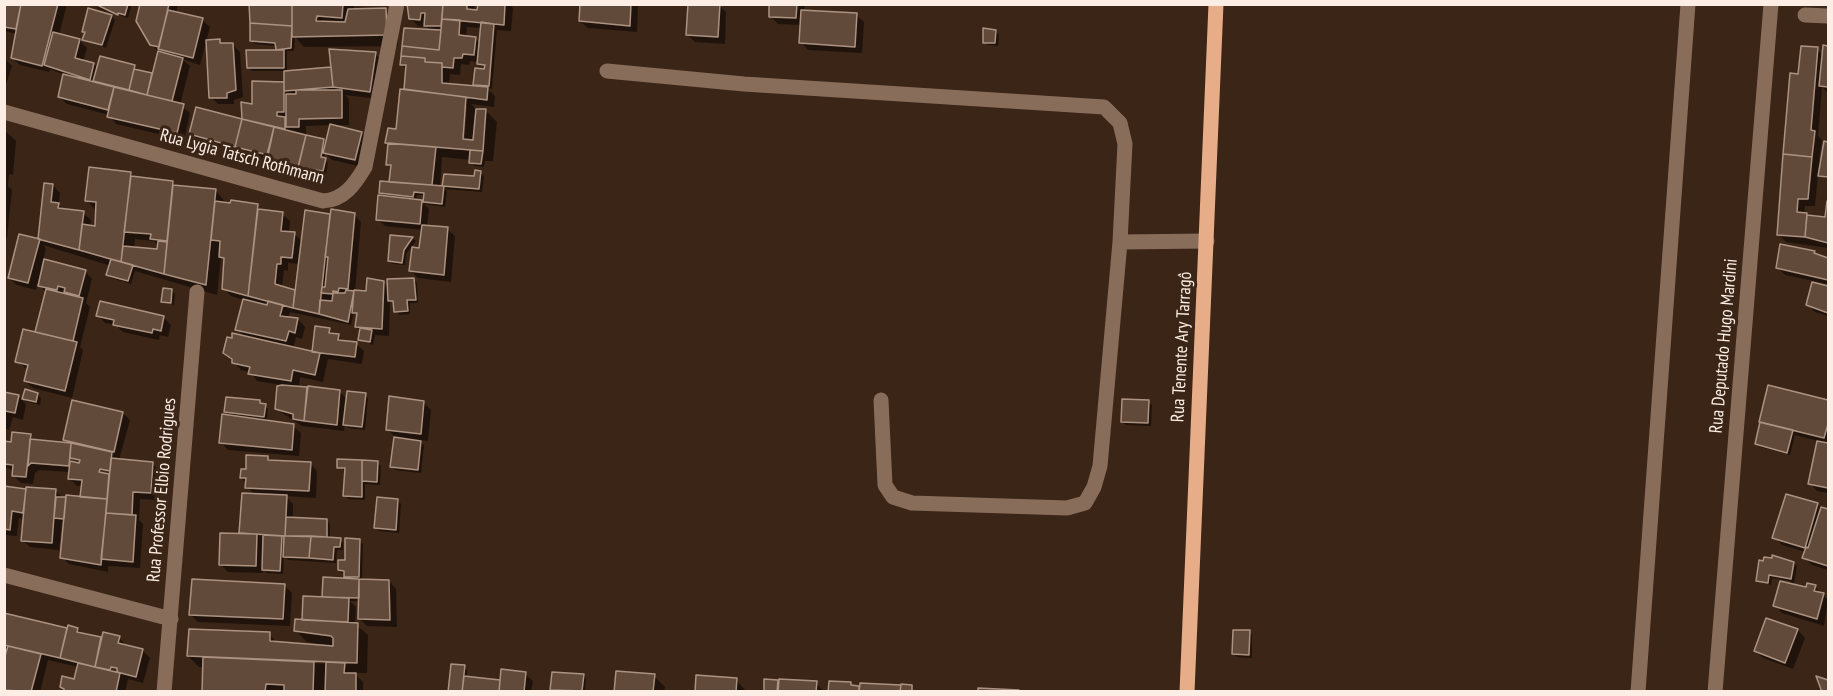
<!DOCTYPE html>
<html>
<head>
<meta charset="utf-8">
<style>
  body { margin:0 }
  #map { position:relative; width:1833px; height:696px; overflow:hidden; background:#3b2517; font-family:"PT Sans Narrow",sans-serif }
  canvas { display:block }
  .frame { position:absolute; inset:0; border:6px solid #fceee5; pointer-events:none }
</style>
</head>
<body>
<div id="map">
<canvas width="1833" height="696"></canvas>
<div class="frame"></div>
</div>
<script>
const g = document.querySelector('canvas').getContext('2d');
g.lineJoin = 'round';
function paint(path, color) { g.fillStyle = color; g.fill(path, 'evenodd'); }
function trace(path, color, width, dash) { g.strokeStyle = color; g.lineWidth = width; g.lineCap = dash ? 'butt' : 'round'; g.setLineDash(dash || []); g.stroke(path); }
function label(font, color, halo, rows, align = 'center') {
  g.font = font + ' "PT Sans Narrow",sans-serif'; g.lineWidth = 6; g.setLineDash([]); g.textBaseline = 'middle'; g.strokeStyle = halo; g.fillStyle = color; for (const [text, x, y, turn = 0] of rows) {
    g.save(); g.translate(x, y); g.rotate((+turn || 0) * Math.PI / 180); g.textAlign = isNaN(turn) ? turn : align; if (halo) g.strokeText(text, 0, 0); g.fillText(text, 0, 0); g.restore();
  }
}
paint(new Path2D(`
  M4 4H67L59 35 80 41 87 48 83 61 94 64 98 69 134 67 153 76 159 52 151 44 142 4H178L176 13 202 20 210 27 200 65 182 59 190 66 180 105 190 113 184 140 116 124 109 115 67 104 59 97 65 75 50 69 49 72 20 65 12 58 17 34 4 31Z
  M96 4H132L128 18 99 9Z
  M250 4H354V10H385L396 21 398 46 304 47 295 37 294 51H287V72L333 68 375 54 383 61 378 99 345 95 349 99V125H333L361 133 369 141 363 167 332 160 325 153 324 159 328 163 326 174 305 173 275 166 270 161 198 141 191 134 243 121V104L253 106 286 83V71H252L249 68 278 52 277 46 255 44 252 40ZM331 125 327 144 323 141 306 136V126Z
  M409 4H474V11H479V4H509L513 8 511 31 497 30 492 89 487 88 495 96 494 107 471 104 477 110 486 111 497 122 493 161H485L484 167 474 166 471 160 442 157 440 187 446 188 444 185 476 178 480 172 484 176 482 192 445 189 447 191 445 207 424 204 429 209 427 227 447 229 455 236 451 282 418 278 411 271 420 250 423 230 385 226 378 219 386 198 381 192 393 184 392 169 388 165 389 145 386 142 397 130 408 91 406 89 407 70 401 64 431 31 427 27 418 26 410 18ZM467 27 482 28 480 43 475 38 466 37ZM470 61 479 62 486 67 475 84 479 88 449 85 450 74 460 75 461 64 469 65ZM464 106H467L464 147H461ZM417 195H425L424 204 416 201Z
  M581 4H638L637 32 588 28 580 21Z
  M771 4H805L804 12 856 15 864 22 862 53 808 50 801 42 802 25 778 24 770 16Z
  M719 5 726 12 725 44 695 42 688 35Z
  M111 16 115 20 106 48 84 39 86 34 83 31Z
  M996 31 999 35 998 46 988 45 985 42Z
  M219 40 223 45 232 44 240 52 243 97 234 100V104H218L211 97Z
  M1824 47 1828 48V93L1822 87 1818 136 1822 140 1819 160 1822 161 1825 143H1828V179L1818 174 1815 206H1805L1804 215 1826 219 1828 203V248L1786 242 1778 234 1800 75 1817 49 1823 55Z
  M4 58 12 66 4 91Z
  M4 130 16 141 13 175 9 174 8 186 12 190 7 238 4 237Z
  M130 173 136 178 216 191 227 204 257 206 263 212 282 214 290 221 289 233 294 234 303 242 306 212 331 216 354 214 361 222 355 292 367 293 383 282 389 288 414 280 417 283 418 303H410V314L399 315 395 304 390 301 389 336 375 335 373 345 359 339 358 316 354 312 351 325 290 312 288 318 298 319 305 327 302 339 296 337 293 349 313 353 329 330 345 342 356 344 364 351 362 364 328 359 323 382 300 377 299 387 339 391 347 399 365 395 368 398 365 430 348 428 345 424 344 431 302 426 276 409 286 386 257 381 250 372 241 370 225 353 246 338 237 329 244 300 231 296 224 289 225 261 221 257 217 295 135 271 131 284 111 278 108 275 111 266 43 245 46 248 43 261 85 271 92 279 86 303 90 307 80 347 83 350 72 398 33 388 25 381 28 370 17 361 36 334 46 292 37 283 36 290 17 285 9 278 20 236 43 242 39 238 53 185 60 193 59 205 64 210 83 213 91 220 90 226 97 227V211L87 201ZM135 239 154 241 159 246V251L134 249ZM288 263 300 264 296 292 282 287 284 270 288 271Z
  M392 236 412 238 416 241 406 254 405 265 393 264 389 261Z
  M1814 252 1828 260V284L1785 275 1777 267Z
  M1813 284 1828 288V316L1815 312 1807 304Z
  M171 290 175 294 174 305 163 301Z
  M98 315 163 317 171 325 168 337 160 335 159 340 123 332 116 325 105 323Z
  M1770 386 1828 401V493L1817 491 1810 483 1818 441 1795 435 1790 455 1760 447 1757 444Z
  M26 391 38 394 41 398 40 405 24 401Z
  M4 393 19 397 26 404 23 420 13 417 9 430 4 428Z
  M259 402 268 409 267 420 272 423 293 426 301 433 299 456 228 450 221 442 230 416 226 412Z
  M423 402 431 410 428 441 418 440 424 445 421 473 395 470 392 466 395 437 387 429Z
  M1148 402 1152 405 1151 426 1126 425 1123 422Z
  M123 413 130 420 119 460 152 464 160 471 158 500 140 499 139 520 143 524 140 568 108 566V572L69 564 62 557 65 522 62 521 59 550 30 547 22 540 24 519 19 518 17 536 4 535V486L56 491 64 499 82 498 83 486H77L69 478 70 472 39 470 35 473 33 484 21 483 13 475 14 471 4 466V443L13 444 30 436 36 441 71 446 65 440ZM69 456 81 459 80 464 68 462ZM98 467 112 470 111 475 97 473Z
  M268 458 272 461 310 463 317 471 316 498 286 496 293 504V519L327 520 330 524V539H340L343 543V550H337L336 563 288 560 284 556 283 574 267 573 263 569V573L228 572 221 565 240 535 243 494 254 495 242 478 247 471Z
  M377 463 381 466 380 485 365 484V500L348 499 345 495 346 471 339 467Z
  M1787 496 1818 505 1828 511V570L1812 565 1804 558 1806 552 1782 545 1774 537Z
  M398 501 401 504 399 533 379 531 376 528Z
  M359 540 363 544 362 580 389 581 396 589 397 627 367 626 359 618 360 601H350L356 607 355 624 368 635 367 673H354L363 682V692H203L204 667H199L188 656 269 634 279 644 326 647V645L307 642 296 631 326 599 349 580 339 570ZM307 660 345 661V664L307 663Z
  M1794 563 1797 566 1794 584 1815 587 1828 600 1824 626 1782 613 1775 605 1791 581 1772 578 1771 585 1757 580Z
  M284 585 292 593 290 626 198 622 190 614Z
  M4 614 68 630 78 629 83 635 103 639 119 637 126 646 142 650 150 658 143 683 128 679 125 692H65L61 687 75 681 78 667 48 660 40 692H4ZM111 665 119 667 118 673 108 671Z
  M1767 620 1798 630 1805 638 1793 669 1763 658 1755 651Z
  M1249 631 1252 635V658L1237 657 1234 654Z
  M464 667 467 670V678L501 682 525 674 533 681 531 692H450Z
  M583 675 586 678 585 692H554L552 689Z
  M654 676 665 687 664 692H615Z
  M736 680 747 692H696Z
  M777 681 780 684 816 683 824 692H765Z`), '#0007');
const building = new Path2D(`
  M4 4H21L16 29 4 27Z
  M21 4H58L42 66 11 58Z
  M95 4H128L125 15 118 13V15Z
  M140 4H169L159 47 150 45 136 21Z
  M249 4H292V26L250 23Z
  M292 4H343L342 18 317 16 316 21 345 22 348 9 386 8 387 35 292 37Z
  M407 4H443L441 26H424L425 13H421L420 20 409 19Z
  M443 4H467V9L477 10 478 4H505L504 25 442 19Z
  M580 4H631L630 26 579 21Z
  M688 4H720L718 37 686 35Z
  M769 4H797L796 18 769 17Z
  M88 8 112 15 102 45 82 40 85 32H82Z
  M168 10 203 18 193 58 158 49Z
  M801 10 857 13 855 47 799 43Z
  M442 19 460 20 459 35 476 37 474 55 463 54 462 58H454L453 68 442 67V63L425 62V58L401 56 402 46 439 50Z
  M481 22 494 24 489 86 473 85 475 68 484 69 485 65 477 64Z
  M250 23 292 26 291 48 276 50 275 43 250 41Z
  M404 28 441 30 439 50 402 46Z
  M983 28 996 30 995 43H983Z
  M53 32 80 39 75 58 94 63 90 80 44 65Z
  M220 39V43H233L236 90 227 93V98H209L206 40Z
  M1823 45 1828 46V87L1819 86Z
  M1801 46 1818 47 1811 130 1815 131 1812 157 1783 154 1790 73 1798 74Z
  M329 49 376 52 370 92 333 87Z
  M246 50H284V68H247Z
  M158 51 183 58 172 101 147 95Z
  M100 56 135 65 129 90 93 81Z
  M401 56 425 58V62L442 63V83L488 87 487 100 404 89 406 65H400Z
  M331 67 333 87 284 91V71Z
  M134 69 152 73 147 95 129 90Z
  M63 74 114 87 108 110 58 97Z
  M252 81 284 82V112H277V116L285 117V129L242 119 241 102 252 104Z
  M114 87 184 104 177 133 107 117Z
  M400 89 466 97 463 139 473 140 476 109H486L483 151 385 143 388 128 396 129Z
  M296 90H342V118L299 119V127H286V94H296Z
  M196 107 242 119 235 147 189 134Z
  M242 119 274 127 268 155 235 147Z
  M330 124 362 132 355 160 323 153Z
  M274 127 306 135 298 167 266 159Z
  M306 135 324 139 321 157 326 158 323 171 298 168Z
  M1824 141 1828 142V177L1818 176Z
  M388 143 436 147 432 185 389 182 391 165H386Z
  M470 150 483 151 481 164 469 163Z
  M1783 154 1812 157 1808 199H1798L1797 212 1807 213 1805 237 1777 235Z
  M89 167 131 172 121 262 79 250 82 224 95 226 96 202 85 201Z
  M475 170 481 171 479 189 442 186 444 174 474 176Z
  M131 176 173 181 167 241 150 239 151 234 124 232Z
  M380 181 444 186 442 204 423 202 424 193 414 192 413 197 379 193Z
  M44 183 53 184 51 202 59 203 58 208 84 211 79 250 38 239Z
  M173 185 216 189 206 285 164 274Z
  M378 195 422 200 420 224 376 220Z
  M231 200 258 204 248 296 222 289 224 258 219 257 220 241 211 240 215 201 230 203Z
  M1827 201H1828V243L1805 237 1807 215 1825 217Z
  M258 209 283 212 281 231 295 232 292 258 281 257V264H277L275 284 295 290 293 308 248 296Z
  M331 209 355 213 348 289 339 288 338 292 333 291V294L321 293 322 287H325L328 257H325Z
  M305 210 330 214 319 314 293 308Z
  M422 225 448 227 444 275 409 271 412 247 419 248Z
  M19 234 40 239 28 283 8 278Z
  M390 235 413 237 404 250 402 263 388 261Z
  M158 241 167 242 164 274 121 262 123 246 157 249Z
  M1780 244 1815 251 1814 253 1828 258V280L1776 268Z
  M44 259 86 270 79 296 64 292 65 288 58 286 57 290 38 286Z
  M111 259 133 265 128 281 106 275Z
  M367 278 384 281 382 329 355 327 357 313H352L354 290 366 291Z
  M414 278 416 300H407L408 311 394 312 393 301H388L387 279Z
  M1812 282 1828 286V313L1806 305Z
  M163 288 172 289 171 303 161 302Z
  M46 289 83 298 73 341 35 332Z
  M346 290 354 291 348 322 319 314 320 300 332 301 333 293H345Z
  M243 299 267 305 268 301 283 305 280 316 298 318 295 333 289 331 286 341 235 330Z
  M100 301 164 316 161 331 153 329 152 333 113 325 114 320 96 316Z
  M315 326 330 328 329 333 339 334 338 340 357 342 355 357 312 352Z
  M360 328 372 330 370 342 358 340Z
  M23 329 77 342 65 391 24 381 28 365 15 362Z
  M232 333 320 353 315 375 293 370 291 381 248 374 250 367 232 363V359L223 353 227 337 232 338Z
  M282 385 307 387 304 421 293 419V414L275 409 277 386Z
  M1768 385 1828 400V424L1824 438 1759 422Z
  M308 386 340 390 337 425 304 421Z
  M25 389 38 393 36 402 22 399Z
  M347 391 366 393 362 427 343 425Z
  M4 392 19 395 15 413 5 411 4 414Z
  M389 396 424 401 421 434 386 430Z
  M226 397 260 400V403L266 404 264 417 224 412Z
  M1122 399 1149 400 1148 423 1121 422Z
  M72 400 123 412 114 452 63 440Z
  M222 414 294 424 292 450 219 443Z
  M1760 422 1793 430 1787 453 1755 444Z
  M12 432 31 434 26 477 12 476 13 465 4 464V441L11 442Z
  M394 437 421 441 418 470 390 467Z
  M30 439 71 443 69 466 31 463 28 466Z
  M1817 441 1828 443V488L1808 484Z
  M71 443 112 452 110 471 100 469 99 472 109 474 107 499 80 497 82 480 68 479 70 461 79 463 80 460 70 458Z
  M246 455 268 456V460L311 462 309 491 245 488 246 478H240L241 469H246Z
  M111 458 153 462 151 493 133 492 132 515 106 513Z
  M337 459 362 460V497L343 496 345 468H337Z
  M362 460 378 461 377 482 362 481Z
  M4 486 26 489 23 513 12 511 10 530 4 529Z
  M26 487 56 489 52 543 21 541Z
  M242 493 287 495 285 536 239 533Z
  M1786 494 1818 503 1805 548 1772 538Z
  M66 495 107 499 101 565 60 558Z
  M56 497H66L64 519 54 518Z
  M377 497 398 499 396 530 374 528Z
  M1821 507 1828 509V566L1802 558 1806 547 1808 548Z
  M106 513 136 515 133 562 101 559Z
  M286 517 327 519V537L285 536Z
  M220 533 257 534 256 566 219 565Z
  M263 535 282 536 280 571 262 570Z
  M284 536H311L309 558 283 557Z
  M311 536 341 538 340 547H334L333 560 309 558Z
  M345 538 360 539 359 577H344V571L338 570V560H345Z
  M1772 555 1794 562 1791 579 1769 575 1768 583 1756 581 1759 560 1763 561 1764 557 1772 558Z
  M323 577 359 579V598L322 597Z
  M192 579 285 584 283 619 189 615Z
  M359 579 389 580 390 620 358 619Z
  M1780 581 1806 587 1807 583 1816 585 1814 591 1824 593 1817 619 1773 606Z
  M303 596 349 598 348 622 302 620Z
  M4 613 67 628 60 658 4 645Z
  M1766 618 1798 629 1785 663 1754 651Z
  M295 619 358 623 357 663 187 656 189 629 270 632V641L333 646V638L331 636 294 631Z
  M68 625 78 628 77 632 101 637 95 667 60 658Z
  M1233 630H1250L1249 655 1232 654Z
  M103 632 120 636 118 643 143 649 136 677 117 672V668L111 667 110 670 95 667Z
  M8 646 41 654 31 692 4 690V659Z
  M203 657 314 662 313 692H284V685L266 684 265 692H202Z
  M326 662 345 663 344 673H356V692H325Z
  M78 663 120 673 116 692H64V689L60 687 62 676 74 679Z
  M451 664 465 665 462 692H448Z
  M501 669 526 672 524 692H499Z
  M616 671 655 674 653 692H614Z
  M552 672 584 674 582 691 550 690Z
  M696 675 737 678 736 692H695Z
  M464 676 500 680 499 692H462Z
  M1816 676 1828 680V692H1822Z
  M764 679 778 680 777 692H764Z
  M779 679 817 681 816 692H778Z
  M829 681 851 682V685L859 686V692H828Z
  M860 683 901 685 900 692H859Z
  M901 684 912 685V692H900Z
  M978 688 1019 690V692H978Z`);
paint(building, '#624a3b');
trace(building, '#ac9281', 1.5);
trace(new Path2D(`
  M1805 15 1828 16
  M607 71 744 84 1104 107 1120 123 1125 144 1120 242
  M4 112 323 201C344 200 355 184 365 167L397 4
  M881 400 885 485 893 497 912 503 1067 508 1085 503 1094 487 1100 466 1120 242 1207 241
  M4 575 171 619
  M164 692 197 292
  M1638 692 1688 4
  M1715 692 1771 4`), '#886d5b', 15);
trace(new Path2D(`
  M1187 692 1216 4`), '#e7ad88', 15);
label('18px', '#fceee5', '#3b2517', [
  ["Rua Lygia Tatsch Rothmann",242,157,15],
  ["Rua Deputado Hugo Mardini",1724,346,-85],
  ["Rua Tenente Ary Tarragô",1182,347,-87],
  ["Rua Professor Elbio Rodrigues",162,490,-85]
]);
</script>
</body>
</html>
